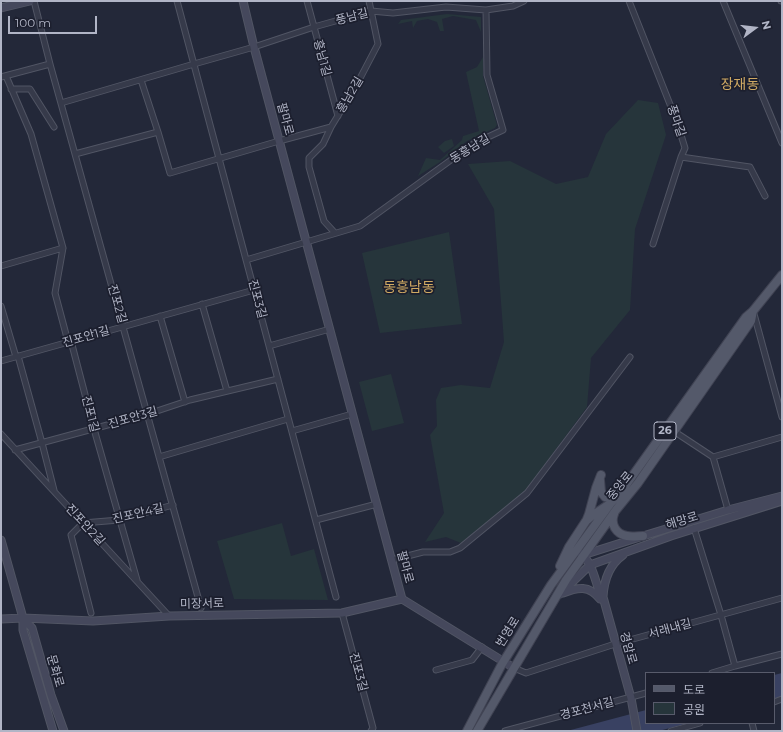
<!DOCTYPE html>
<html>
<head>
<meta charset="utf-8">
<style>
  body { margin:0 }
  #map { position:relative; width:783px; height:732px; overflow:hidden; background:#232839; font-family:Montserrat,"Noto Sans KR",sans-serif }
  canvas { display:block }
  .frame { position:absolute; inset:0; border:2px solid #b1b5c6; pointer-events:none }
  .legend { position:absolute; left:645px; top:672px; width:130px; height:52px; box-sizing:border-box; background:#1c1f2e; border:1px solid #585b6b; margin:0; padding:5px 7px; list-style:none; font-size:12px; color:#b1b5c6 }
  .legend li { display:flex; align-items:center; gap:8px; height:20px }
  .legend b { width:20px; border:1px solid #585b6b }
  .north { position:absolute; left:735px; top:8px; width:40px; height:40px; -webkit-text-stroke:3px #1c1f2e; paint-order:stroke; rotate:75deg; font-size:11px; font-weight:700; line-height:16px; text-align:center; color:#b1b5c6 }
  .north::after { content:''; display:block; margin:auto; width:14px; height:18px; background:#b1b5c6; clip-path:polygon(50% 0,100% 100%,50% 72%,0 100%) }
  .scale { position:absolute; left:8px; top:16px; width:89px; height:18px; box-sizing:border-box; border:2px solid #b1b5c6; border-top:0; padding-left:5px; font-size:12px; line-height:14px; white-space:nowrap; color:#b1b5c6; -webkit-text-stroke:3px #1c1f2e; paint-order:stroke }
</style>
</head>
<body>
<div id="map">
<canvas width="783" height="732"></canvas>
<div class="frame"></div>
<ul class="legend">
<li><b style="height:5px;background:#54596a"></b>도로</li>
<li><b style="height:11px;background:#26353b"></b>공원</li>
</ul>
<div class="north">N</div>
<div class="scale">100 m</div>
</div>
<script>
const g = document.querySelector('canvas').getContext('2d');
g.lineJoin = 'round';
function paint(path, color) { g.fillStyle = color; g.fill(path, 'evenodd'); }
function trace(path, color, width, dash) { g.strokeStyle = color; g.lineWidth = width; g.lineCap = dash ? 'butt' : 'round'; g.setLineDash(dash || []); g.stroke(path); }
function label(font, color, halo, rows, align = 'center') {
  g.font = font + ' Montserrat,"Noto Sans KR",sans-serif'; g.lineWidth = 3.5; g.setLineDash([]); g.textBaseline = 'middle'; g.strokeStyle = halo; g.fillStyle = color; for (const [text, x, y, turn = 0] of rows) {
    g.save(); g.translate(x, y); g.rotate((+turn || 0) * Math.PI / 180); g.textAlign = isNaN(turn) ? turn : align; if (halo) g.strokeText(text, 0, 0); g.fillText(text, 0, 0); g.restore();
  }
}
paint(new Path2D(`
  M447 14 481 17V32L476 20 453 16 442 19 444 31H440L437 22 428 19 417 21 413 28 412 21 398 24 401 20Z
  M483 57V76L497 125 495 128 467 141 440 162 418 176 426 158 440 160 462 140 463 136 479 131 466 72 477 67Z
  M638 100 658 103 666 135 635 229 630 310 591 358 587 407 523 494 461 543 446 537 425 542 444 513 430 435 437 426 436 400 441 388 461 385 490 388 504 342 494 209 468 164 510 161 556 184 588 177 606 134Z
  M452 139 454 146 444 153 438 147 445 141Z
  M449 232 462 324 380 333 362 253Z
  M391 374 404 423 372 431 359 382Z
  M282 523 291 556 314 549 328 600 234 599 217 541Z`), '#26353b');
paint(new Path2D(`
  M782 673V697L774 699V675Z
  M646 710V723H688L659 731H567Z`), '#394162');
const street = new Path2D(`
  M34 1 50 64 201 608
  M177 1 336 597
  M307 1 338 116
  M629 1 677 122 685 148 681 157 653 244
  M723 1 782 143
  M781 1H782
  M6 76 31 134 63 248 55 293 67 338 71 341 94 429 137 580
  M1 77 50 64
  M141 80 158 132 170 173 279 141 331 127
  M11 89H30L54 127
  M61 103 194 64 254 47 314 27 371 11 393 13 446 7 486 10 513 6 524 1
  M75 154 158 132
  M681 157 750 167 765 196
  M335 233 324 221 309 167V158L323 144 331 127 356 86 378 44 369 1
  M246 260 360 226 473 144 503 130 487 75 486 10
  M1 266 63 248
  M202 304 227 391
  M1 306 16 357
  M754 314 782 417
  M160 316 185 402
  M269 346 330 329
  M18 356 42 443 54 490
  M1 361 254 290
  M672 430 713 457
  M292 431 352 414
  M1 434 169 616
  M15 450 148 414 190 400 278 379
  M159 457 288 419
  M713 457 782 437
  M713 457 728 510
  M316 520 377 504
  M694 528 721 615 735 666
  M392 560 423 552H450L460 548 527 493 630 357
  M91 613 71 535 83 523 119 520 173 505
  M342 613 373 728 371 731
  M514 668 526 673 615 644 782 598
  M436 670 472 660 482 647
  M712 673 735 666 782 654
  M774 702 782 699
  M752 723 754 731
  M505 731 646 693
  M671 731 700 723`);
const secondary = new Path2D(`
  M243 1 254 47 402 599 514 668
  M1 8 30 1
  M1 540 23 618V630L53 731
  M580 553C593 562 595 582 601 596
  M583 555 643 536 728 510 782 496
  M623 555C609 565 604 579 603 597L631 698 637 731
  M563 593C578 587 589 585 600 599
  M560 594 590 565 671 536 782 501
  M23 618 32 628 51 695 64 731
  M1 619 23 618 93 621 169 616 342 613 402 599`);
const primary = new Path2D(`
  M600 480 601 492 605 497 611 498 617 494
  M614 514C610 524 616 534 627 536 632 537 638 536 643 536
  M587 519 589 514 596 488 601 475
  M560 566 569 547 586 521 593 515 608 505
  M467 731 502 664 551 585 611 503 621 492 746 317 753 311 782 275
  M477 731 566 580 616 510 638 483 751 321 753 311`);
trace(street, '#515564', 7);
trace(secondary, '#515564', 9);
trace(primary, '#404353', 10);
trace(street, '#363a4a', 5);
trace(secondary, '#45485c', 7);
trace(primary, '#54596a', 8);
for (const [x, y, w] of [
  [665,431,22]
]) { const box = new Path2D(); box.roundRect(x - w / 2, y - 9, w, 18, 3); g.fillStyle = '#1c1f2e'; g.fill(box); trace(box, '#b1b5c6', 1); }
label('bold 11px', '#b1b5c6', null, [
  ["26",665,431]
]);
label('12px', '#b1b5c6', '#1c1f2e', [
  ["풍남길",352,17,-14],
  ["흥남1길",322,58,75],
  ["흥남2길",350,95,-59],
  ["팔마로",285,119,75],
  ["풍마길",676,121,71],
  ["동흥남길",470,149,-31],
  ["진포3길",257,299,75],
  ["진포2길",117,304,74],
  ["진포안1길",86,337,-16],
  ["진포1길",90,414,76],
  ["진포안3길",133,418,-16],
  ["중앙로",620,486,-51],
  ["진포안4길",138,514,-13],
  ["해망로",682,521,-17],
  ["진포안2길",85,525,47],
  ["팔마로",405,567,75],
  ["미장서로",202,604,-1],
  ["서래내길",670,629,-15],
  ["번영로",508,632,-58],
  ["경암로",628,648,74],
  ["문화로",55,671,74],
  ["진포3길",358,672,75],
  ["경포천서길",587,709,-15]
]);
label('14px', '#cfa963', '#1c1f2e', [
  ["장재동",740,85],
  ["동흥남동",409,288]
]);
</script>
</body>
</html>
